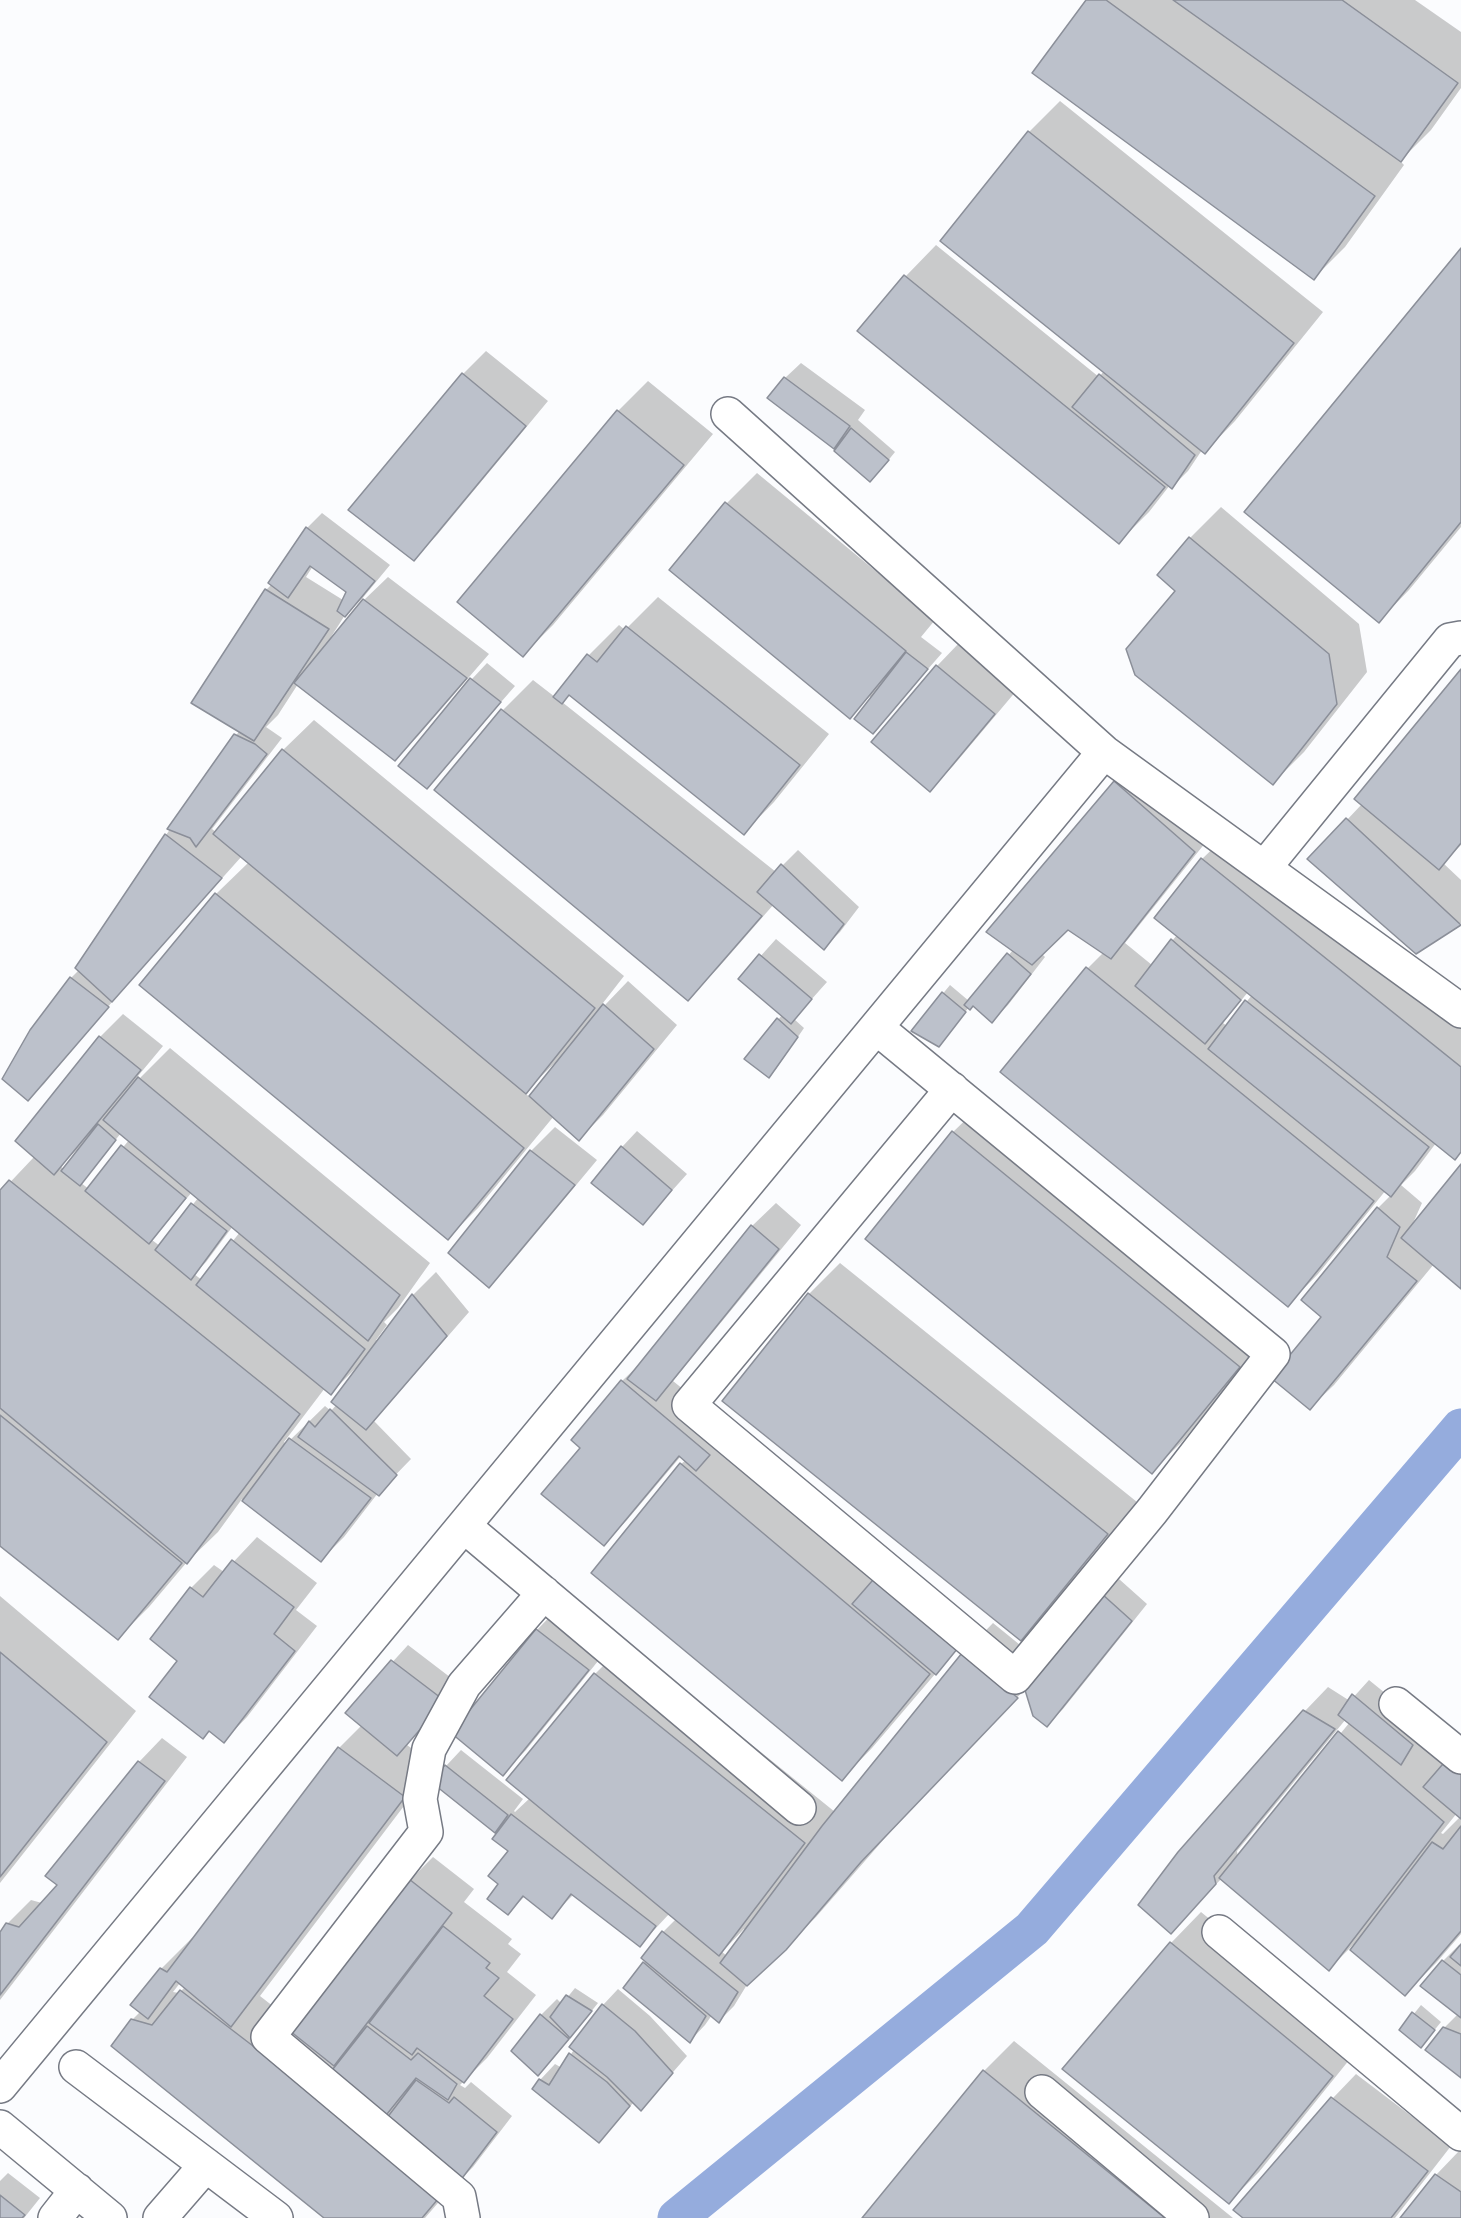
<!DOCTYPE html>
<html>
<head>
<meta charset="utf-8">
<style>
  body { margin:0 }
  canvas { display:block; background:#fbfcfe }
</style>
</head>
<body>
<canvas width="1461" height="2218"></canvas>
<script>
const g = document.querySelector('canvas').getContext('2d');
g.lineJoin = 'round';
function paint(path, color) { g.fillStyle = color; g.fill(path, 'evenodd'); }
function trace(path, color, width, dash) { g.strokeStyle = color; g.lineWidth = width; g.lineCap = dash ? 'butt' : 'round'; g.setLineDash(dash || []); g.stroke(path); }
paint(new Path2D(`
  M1088 0H1415L1461 32V88L1431 130 1400 161 1404 165 1345 247 1314 278Z
  M1060 101 1323 312 1235 421 1205 452 1202 450 1188 471 1172 487 1170 485 1149 512 1119 542 859 331 906 276 936 245 1099 377 1104 371 942 241 1029 132Z
  M1461 250V527L1409 590 1379 621Z
  M486 351 548 401 437 535 413 559 463 374Z
  M801 363 865 410 858 420 895 452 878 473 846 434 833 447 785 378Z
  M648 381 713 434 553 625 523 655 618 411Z
  M757 473 935 620 921 637 942 653 873 732 870 696 850 717 672 570 727 503Z
  M1221 507 1359 624 1367 672 1304 752 1273 783 1178 591 1159 575 1190 538Z
  M322 513 390 565 361 600 345 615 331 637 333 638 364 600 388 577 489 654 418 736 395 759 298 684 278 715 266 727 282 738 212 829 217 833 283 750 314 720 624 976 603 1003 605 1005 628 981 677 1025 603 1115 579 1139 554 1116 478 1208 448 1238 141 985 216 894 249 862 242 856 122 990 44 1084 28 1099 71 978 79 970 166 835 240 730 266 590 272 584 307 528ZM313 566 348 591 343 600 306 577ZM555 1063 556 1065 530 1097 524 1093Z
  M658 597 829 734 774 802 744 833 570 694 562 702 776 872 798 850 859 907 840 932 824 948 774 904 718 968 687 999 503 710 533 680 555 697 589 655 619 625 625 630Z
  M960 642 1017 690 953 766 930 790 873 742 937 666Z
  M487 663 515 686 427 787 400 766 472 679Z
  M1461 671V845L1443 863 1461 880V923L1416 953 1310 859 1362 804Z
  M1139 759 1218 827 1125 943 1152 965 1177 935 1202 859 1233 829 1461 1012V1152L1436 1143 1415 1171 1401 1185 1422 1203 1413 1223 1461 1166V1287L1434 1264 1334 1385 1310 1408 1323 1317 1378 1208 1391 1195 1386 1190 1318 1274 1288 1305 1002 1072 1088 968 1104 952 1068 928 1041 953 1045 957 1008 1005 992 1021 974 1005 969 1007 939 1046 913 1030 950 985 969 1001 1013 950 988 931 1115 782ZM1248 992 1252 995 1227 1026 1223 1023Z
  M776 939 827 982 794 1019 804 1028 776 1069 769 1076 746 1059 782 1015 740 979Z
  M123 1014 163 1046 138 1076 140 1078 170 1048 430 1263 398 1308 384 1322 387 1325 376 1340 379 1341 413 1295 436 1272 469 1312 374 1421 411 1459 378 1493 344 1537 321 1560 242 1499 218 1532 187 1562 149 1607 118 1638 0 1544V1193L34 1157 100 1037ZM121 1133 129 1140 89 1189 81 1183ZM77 1150 78 1151 64 1169 60 1166ZM192 1192 198 1198 160 1246 152 1240ZM233 1226 240 1232 202 1280 194 1274 206 1262ZM356 1368 358 1369 337 1404 331 1411 325 1406 286 1444 284 1442 325 1388 331 1393Z
  M984 1102 1269 1335 1182 1442 1151 1472 953 1132Z
  M555 1127 597 1160 512 1262 489 1286 450 1253 531 1151Z
  M637 1131 687 1174 643 1223 622 1147Z
  M776 1203 801 1225 673 1381 976 1626 872 1748 842 1779 681 1464 686 1460 681 1456 627 1520 604 1544 582 1447 622 1381 646 1358 752 1226Z
  M840 1263 1137 1502 1052 1609 1021 1639 724 1401 809 1294Z
  M257 1537 317 1583 296 1610 317 1626 247 1717 224 1741 210 1730 203 1737 179 1661 191 1588 214 1565 224 1572Z
  M1119 1579 1147 1604 1063 1709 1047 1725 1026 1688 892 1830 816 1917 748 1983 734 2006 719 2021 712 2015 705 2025 690 2041 644 1963 663 1932 676 1919 670 1913 640 1945 574 1894 551 1917 525 1896 508 1913 500 1884 510 1851 507 1822 506 1820 495 1831 446 1766 461 1750 523 1799 514 1811 515 1812 530 1798 508 1780 595 1674 626 1643 835 1812 963 1654 993 1623 1046 1666 1104 1595ZM744 1929 746 1931 727 1956 722 1952Z
  M0 1596 136 1711 0 1883Z
  M560 1606 611 1645 526 1750 503 1774 453 1733 537 1630Z
  M408 1645 459 1684 407 1745 435 1765 260 1996 297 2025 410 1880 433 1857 474 1889 464 1902 512 1939 508 1944 521 1954 507 1972 536 1995 487 2058 460 2085 465 2088 471 2082 512 2116 473 2167 457 2183 456 2182 425 2218H326L132 2020 140 2012 161 1969 192 1938 194 1939 339 1748 362 1725 347 1712ZM180 1983 185 1987 179 1993 173 1992Z
  M1369 1680 1428 1728 1419 1744 1444 1765 1461 1747V1934L1436 1963 1405 1994 1355 1943 1329 1969 1222 1878 1171 1932 1179 1853 1305 1711 1328 1687 1350 1701ZM1346 1719 1350 1722 1238 1858 1237 1851ZM1457 1813 1461 1816 1443 1834 1441 1833Z
  M162 1738 187 1757 0 2000V1934L7 1924 31 1900 42 1903 59 1885 139 1762Z
  M1201 1912 1362 2044 1259 2172 1229 2202 1171 1943Z
  M1459 1945 1461 1946V2076L1444 2028 1458 2014 1443 1961Z
  M575 1988 598 2003 553 2059 538 2074 513 2050 541 2015 557 1999 562 2004Z
  M618 1989 650 2016 687 2056 641 2109 634 2102 599 2141 540 2080 555 2064 562 2068 603 2005Z
  M1421 2005 1441 2022 1428 2038 1401 2030Z
  M1014 2041 1233 2218H864L984 2071Z
  M1356 2074 1451 2146 1395 2218H1245L1235 2210 1333 2098Z
  M1459 2151 1461 2152V2218H1401L1436 2175Z
  M8 2173 40 2198 24 2218H0V2181Z`), '#0003');
trace(new Path2D(`
  M677 2218 1032 1929 1461 1428`), '#95acdd', 39);
const building = new Path2D(`
  M1086 0H1106L1375 196 1314 280 1032 73Z
  M1173 0H1342L1458 83 1401 162Z
  M1028 131 1294 343 1205 454 940 241Z
  M1461 248V522L1379 623 1244 512Z
  M904 275 1165 487 1119 544 857 331Z
  M462 373 526 426 414 561 348 510Z
  M1099 374 1195 455 1172 489 1072 407Z
  M784 377 850 426 834 449 767 398Z
  M617 410 684 465 523 657 457 602Z
  M851 428 889 460 870 482 834 451Z
  M725 502 906 651 850 719 669 570Z
  M306 527 375 581 345 617 337 611 346 592 310 566 288 598 268 583Z
  M1189 537 1329 654 1337 704 1273 785 1135 675 1126 649 1175 591 1157 575Z
  M265 589 329 629 254 741 191 703Z
  M363 599 467 678 395 761 294 683Z
  M626 626 800 765 744 835 569 695 562 704 553 697 587 654 597 662Z
  M906 652 928 669 873 734 854 719Z
  M936 665 995 714 930 792 871 742Z
  M1461 669V843L1439 870 1354 799Z
  M470 678 501 702 427 789 398 766Z
  M501 709 762 916 688 1001 434 790Z
  M234 734 255 744 267 754 196 847 190 838 167 829Z
  M282 749 595 1008 526 1094 213 834Z
  M1114 781 1195 852 1111 959 1068 930 1032 965 986 932Z
  M1346 818 1461 925 1416 954 1307 859Z
  M165 834 222 878 112 1002 75 968Z
  M1201 858 1461 1067V1152L1455 1160 1154 918Z
  M781 864 844 924 824 950 757 892Z
  M215 893 524 1148 448 1240 139 985Z
  M1171 939 1241 1000 1205 1044 1135 986Z
  M1007 953 1031 974 992 1023 973 1006 970 1010 964 1005Z
  M759 954 812 999 791 1024 738 979Z
  M1086 967 1374 1201 1288 1307 1000 1072Z
  M70 977 109 1007 28 1101 2 1079 30 1030Z
  M942 992 966 1012 939 1047 911 1031Z
  M1245 1000 1429 1147 1391 1197 1208 1049Z
  M603 1004 654 1049 579 1141 529 1096Z
  M777 1018 798 1037 769 1078 744 1059Z
  M99 1036 141 1070 54 1175 15 1141Z
  M138 1077 400 1295 368 1341 103 1120Z
  M98 1124 116 1140 80 1186 61 1171Z
  M952 1131 1240 1367 1152 1474 865 1239Z
  M121 1145 186 1198 149 1244 85 1191Z
  M621 1146 672 1190 643 1225 591 1183Z
  M530 1150 575 1185 489 1288 448 1253Z
  M1461 1164V1289L1401 1238Z
  M9 1180 300 1414 187 1564 0 1408V1190Z
  M191 1203 227 1231 191 1280 155 1250Z
  M1377 1207 1400 1227 1387 1257 1417 1281 1310 1410 1271 1378 1321 1317 1301 1300Z
  M751 1225 779 1249 656 1401 627 1379Z
  M231 1239 365 1349 331 1395 196 1285Z
  M808 1293 1108 1534 1021 1641 722 1401Z
  M412 1294 447 1336 366 1430 331 1402Z
  M621 1380 710 1455 696 1471 679 1456 604 1546 541 1494 580 1448 571 1440Z
  M330 1409 397 1475 379 1496 298 1437 309 1421 315 1427Z
  M0 1415 182 1563 118 1640 0 1546Z
  M289 1438 371 1498 321 1562 242 1501Z
  M680 1463 930 1674 842 1781 591 1573Z
  M232 1560 294 1607 274 1634 295 1651 224 1743 209 1731 203 1739 149 1697 177 1661 150 1639 190 1587 203 1597Z
  M879 1573 962 1643 936 1675 852 1604Z
  M1102 1594 1132 1621 1047 1727 1033 1716 1025 1690Z
  M536 1629 589 1670 503 1776 451 1733Z
  M0 1652 107 1742 0 1877Z
  M962 1653 1018 1698 861 1862 786 1950 747 1986 720 1963 822 1826Z
  M391 1660 445 1701 397 1756 345 1713Z
  M594 1673 805 1843 719 1956 506 1780Z
  M1352 1694 1413 1745 1401 1765 1338 1715Z
  M1303 1710 1335 1729 1214 1876 1216 1884 1171 1934 1138 1905 1178 1852Z
  M1338 1731 1444 1822 1329 1971 1219 1878Z
  M338 1747 405 1797 231 2027 176 1981 148 2019 130 2005 160 1968 167 1972Z
  M1449 1757 1461 1767V1819L1423 1787Z
  M138 1761 165 1781 0 1995V1932L6 1923 19 1927 57 1885 45 1876Z
  M445 1765 508 1815 495 1833 431 1782Z
  M511 1814 656 1926 640 1947 571 1894 552 1919 523 1896 508 1915 487 1899 498 1884 488 1876 508 1851 492 1839Z
  M1461 1826V1931L1405 1996 1350 1950 1432 1842 1443 1849Z
  M409 1879 452 1913 334 2066 290 2031Z
  M443 1926 490 1963 486 1968 499 1978 484 1996 513 2019 464 2083 417 2048 412 2055 369 2023Z
  M662 1931 738 1992 719 2023 641 1958Z
  M1170 1942 1333 2076 1229 2204 1062 2069Z
  M1461 1944V1966L1450 1957Z
  M1442 1960 1461 1975V2018L1420 1986Z
  M643 1962 706 2016 690 2043 623 1988Z
  M180 1990 433 2184 438 2199 422 2218H324L111 2046 131 2019 152 2025Z
  M566 1995 592 2011 570 2038 550 2017Z
  M602 2004 635 2031 673 2073 641 2111 607 2077 569 2047Z
  M1412 2012 1435 2030 1421 2048 1399 2030Z
  M540 2014 569 2039 538 2076 511 2051Z
  M367 2026 411 2060 418 2053 457 2084 448 2100 416 2078 383 2119 329 2074Z
  M1443 2027 1461 2034V2078L1425 2050Z
  M569 2053 607 2082 630 2106 599 2143 532 2089 539 2079 549 2085Z
  M983 2070 1165 2218H862Z
  M416 2080 449 2103 454 2097 497 2132 457 2185 383 2123Z
  M1331 2097 1428 2171 1391 2218H1243L1233 2210Z
  M1435 2174 1461 2192V2218H1400Z
  M0 2195 25 2215 22 2218H0Z`);
paint(building, '#bcc1cb');
trace(building, '#8b8f99', 1.5);
const minor = new Path2D(`
  M728 414 1104 752 1461 1011
  M1264 868 1450 640 1461 638
  M883 1033 1273 1354 1152 1511 1015 1677 689 1405 952 1089
  M464 1526 799 1808
  M1396 1704 1461 1757
  M1219 1932 1461 2134
  M76 2067 276 2218
  M0 2086 1104 752
  M1042 2092 1192 2218
  M0 2127 110 2218
  M55 2218 77 2190
  M160 2218 206 2165
  M463 2218 459 2197 268 2037 426 1832 420 1799 429 1749 464 1685 544 1593`);
trace(minor, '#767a84', 36);
trace(minor, '#fff', 33);
</script>
</body>
</html>
